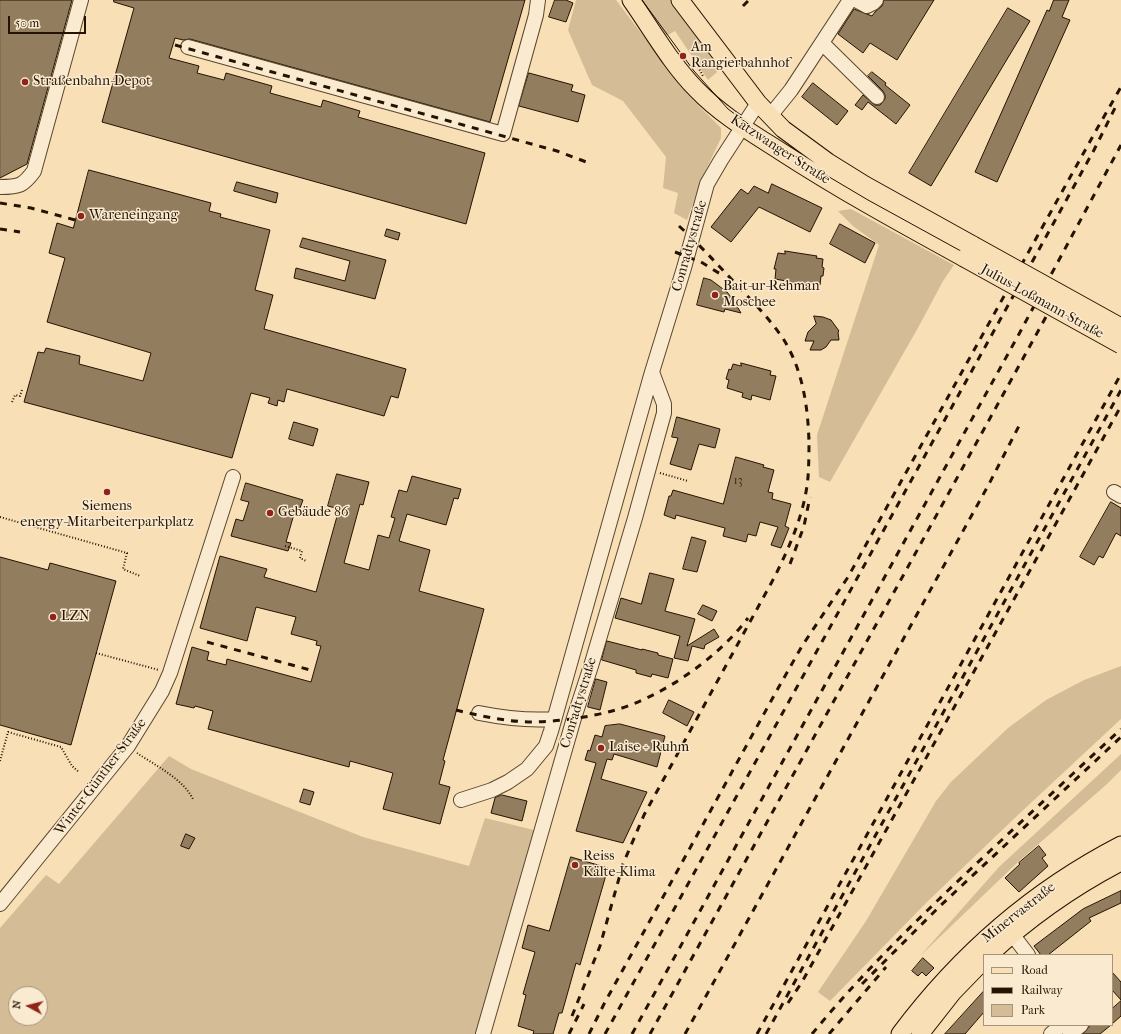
<!DOCTYPE html>
<html>
<head>
<meta charset="utf-8">
<style>
  body { margin:0 }
  #map { position:relative; width:1121px; height:1034px; overflow:hidden; background:#f8dfb6; font-family:"IM FELL French Canon",serif }
  canvas { display:block }
  .legend { position:absolute; left:983px; top:954px; width:130px; height:72px; box-sizing:border-box; background:#faead0; border:1px solid #a4947d; margin:0; padding:5px 7px; list-style:none; font-size:12px; color:#241300 }
  .legend li { display:flex; align-items:center; gap:8px; height:20px }
  .legend b { width:20px; border:1px solid #a4947d }
  .north { position:absolute; left:8px; top:986px; width:40px; height:40px; box-sizing:border-box; background:#faead0; border:1px solid #a4947d; border-radius:50%; rotate:277deg; font-size:11px; font-weight:700; line-height:16px; text-align:center; color:#241300 }
  .north::after { content:''; display:block; margin:auto; width:14px; height:18px; background:#8f2418; clip-path:polygon(50% 0,100% 100%,50% 72%,0 100%) }
  .scale { position:absolute; left:8px; top:16px; width:78px; height:18px; box-sizing:border-box; border:2px solid #241300; border-top:0; padding-left:5px; font-size:12px; line-height:14px; white-space:nowrap; color:#241300; -webkit-text-stroke:3px #faead0; paint-order:stroke }
</style>
</head>
<body>
<div id="map">
<canvas width="1121" height="1034"></canvas>
<ul class="legend">
<li><b style="height:5px;background:#f8dfb6"></b>Road</li>
<li><b style="height:5px;background:#241300"></b>Railway</li>
<li><b style="height:11px;background:#d4bc97"></b>Park</li>
</ul>
<div class="north">N</div>
<div class="scale">50 m</div>
</div>
<script>
const g = document.querySelector('canvas').getContext('2d');
g.lineJoin = 'round';
function paint(path, color) { g.fillStyle = color; g.fill(path, 'evenodd'); }
function trace(path, color, width, dash) { g.strokeStyle = color; g.lineWidth = width; g.lineCap = dash ? 'butt' : 'round'; g.setLineDash(dash || []); g.stroke(path); }
function label(font, color, halo, rows, align = 'center') {
  g.font = font + ' "IM FELL French Canon",serif'; g.lineWidth = 3; g.setLineDash([]); g.textBaseline = 'middle'; g.strokeStyle = halo; g.fillStyle = color; for (const [text, x, y, turn = 0] of rows) {
    g.save(); g.translate(x, y); g.rotate((+turn || 0) * Math.PI / 180); g.textAlign = isNaN(turn) ? turn : align; if (halo) g.strokeText(text, 0, 0); g.fillText(text, 0, 0); g.restore();
  }
}
paint(new Path2D(`
  M576 0H616L688 95 721 128V138L703 176 687 220 674 213 678 193 663 188 666 157 623 101 592 85 568 30Z
  M637 0H675L726 64 708 80 675 31 664 37Z
  M851 209 954 265 943 281 919 326 830 482 819 477 817 435 879 245 853 226 838 211Z
  M1121 666V719L1019 814 928 901 830 1001 818 992 866 921 936 801 951 782 1008 728 1046 700 1084 680Z
  M1121 754V770L1107 784 1018 862 920 956 999 867Z
  M169 756 191 769 363 837 469 866 485 818 538 831 480 1034H0V928L46 875 59 884ZM16 994H40V1018H16Z`), '#d4bc97');
const building = new Path2D(`
  M0 0H72L27 164 0 178Z
  M114 0H525L490 122 190 39 183 40 175 38 169 58 199 66 197 73 224 80 226 73 272 86 270 93 321 107 323 100 360 111 358 117 485 153 466 224 102 122 134 8 114 2Z
  M555 0H566L573 3 566 22 549 17Z
  M884 0H934L897 60 870 43 863 53 838 34 854 9 872 16 875 12 882 6Z
  M1054 0H1069L1062 17 1070 20 997 182 975 172 1047 10 1049 11Z
  M1008 8 1030 21 931 186 909 173Z
  M872 72 886 83 885 85 910 105 896 124 868 102 862 110 855 105 863 95 875 105H880L885 99V95L883 91 868 76Z
  M529 73 573 85 571 91 585 95 578 122 519 106Z
  M813 83 848 111 837 125 802 97Z
  M89 170 211 203 209 211 221 214 220 217 270 230 255 290 273 295 264 329 406 369 398 398 391 396 384 416 287 389 284 402 278 400 277 406 268 403 270 398 251 393 232 458 24 402 38 352 44 353 46 348 80 356 79 364 143 381 151 353 47 322 65 258 49 253 57 223 73 228Z
  M237 182 278 193 276 203 234 191Z
  M772 184 822 208 810 232 759 207 731 242 711 227 741 189 748 194 754 186 768 193Z
  M840 224 875 243 865 263 830 244Z
  M387 229 400 233 398 240 385 236Z
  M303 238 386 260 375 299 294 278 296 268 345 281 350 261 300 247Z
  M785 251 817 256 816 258 823 259 822 267 824 268 823 276H821L820 285 802 283 801 287 792 286V282L775 279 776 269H774L778 253 785 254Z
  M704 278 711 280 727 292 734 301 741 313 725 309 724 312 697 305Z
  M814 316 823 317 831 320 839 331 838 332 839 340H831L826 347 821 350H810L814 341H805L808 332 816 324Z
  M741 363 771 371 770 375 776 376 770 400 752 395 751 400 742 397 743 393 727 388 729 380 726 379 729 369 731 370 733 364 741 366Z
  M677 417 720 429 715 448 699 444 691 470 670 464 678 438 672 437Z
  M294 422 318 429 313 446 289 439Z
  M736 457 764 465 763 467 774 470 768 492 773 493 772 499 791 504 785 526 789 528 781 548 771 545 778 527 760 522 756 536 748 534 746 542 723 536 725 528 676 515 675 519 664 515 669 496H671L673 490 723 504Z
  M337 474 369 482 363 505 360 504 344 563 369 570 378 535 389 538 395 518 391 517 399 490 407 492 412 476 461 489 458 499 454 498 446 525 407 514 399 541 430 550 419 591 484 609 443 760 445 761 439 784 450 787 440 824 383 809 393 773 350 761 349 767 208 729 213 711 195 706 194 708 176 704 192 647 209 652 207 660 226 665 227 659 311 682 321 646 316 645 317 641 291 634 296 617 256 607 247 641 200 628 220 556 267 569 264 577 316 592 339 509 328 506Z
  M246 483 303 500 300 508 296 507 286 542 291 543 288 551 231 536 236 519 243 521 249 502 241 500Z
  M1111 502 1121 508V536L1116 533 1103 558 1099 556 1094 565 1080 557Z
  M692 537 706 541 697 572 683 569Z
  M0 557 48 570 50 563 116 581 71 745 0 725Z
  M650 573 674 579 665 611 695 619 687 646 714 629 719 637 705 645 704 649 692 646 688 661 674 658 680 636 615 618 621 598 641 604Z
  M703 605 717 611 712 621 698 614Z
  M607 641 642 650V649L658 653V655L673 659 668 678 652 674 651 677 636 673V670L602 660Z
  M596 679 607 682 600 710 588 707Z
  M669 700 694 712 687 726 663 713Z
  M620 724 665 736 657 767 614 754 612 760 607 759 601 779 647 792 623 843 576 831 596 763 585 760 588 750 590 751 595 735 602 737 605 726Z
  M304 789 314 792 310 805 300 802Z
  M502 795 527 801 522 821 491 813 495 798Z
  M186 834 195 838 189 849 181 846Z
  M1039 846 1046 855 1042 858 1048 866 1019 892 1005 878 1020 864 1019 863Z
  M571 857 608 868 580 965 576 963 562 1013H559L553 1034H533L534 1031 518 1026 526 995 523 994 535 952 522 948 528 925 549 931Z
  M1121 891V903L1089 918 1091 921 1048 955H1041L1034 946 1083 909Z
  M923 958 934 968 926 976 922 972 918 976 912 971Z
  M1112 972 1121 982V1000L1112 990Z
  M984 991V1012L965 1034H945Z
  M1121 1001V1016L1112 1024V1009Z
  M1091 1025H1111L1100 1034H1083Z`);
paint(building, '#927d5f');
trace(building, '#241300', 1);
const minor = new Path2D(`
  M856 0 867 6 873 3 876 0
  M822 43 877 97
  M188 47 503 134 536 15 538 0
  M770 116 791 90 850 0
  M0 187C19 187 23 186 34 171L81 0
  M1114 492 1121 496
  M479 713C504 718 529 721 554 719
  M461 800 492 790 508 782 527 769 546 746 551 731 652 372 684 268 707 184 721 160 758 103
  M0 904 128 746 162 691 170 673 233 477
  M1012 934 1028 955
  M483 1034 574 718 591 666 635 518 664 413V404L652 372
  M1051 1034 1062 1025
  M1070 1034 1081 1025`);
const major = new Path2D(`
  M631 0C652 30 672 65 697 90 721 115 752 133 780 151 840 190 902 224 964 258
  M680 0 758 103 783 129 828 162 865 185 973 245
  M989 955C1029 918 1073 887 1121 862
  M900 1034C959 955 1034 890 1121 845
  M920 1034 953 992 984 960`);
trace(minor, '#59462e', 16);
trace(major, '#241300', 19);
trace(new Path2D(`
  M698 67 703 76
  M12 402 15 395 20 396 22 390
  M660 473 688 481
  M0 517 127 553 123 569 140 576
  M285 546 302 551 300 558 306 561
  M96 653 159 670
  M137 753C156 766 182 778 193 799
  M0 761 8 732 61 747 72 766 79 772`), '#241300', 2, [1, 2]);
trace(minor, '#faead0', 14);
trace(major, '#f8dfb6', 17);
trace(new Path2D(`
  M642 0 694 71 728 109 767 138 809 165 868 200 1121 339`), '#241300', 1);
trace(new Path2D(`
  M743 6 749 0
  M175 45 557 151 589 163
  M0 203 31 208 75 220
  M679 226C699 244 716 263 735 283 752 301 770 319 784 340 803 371 808 407 809 443
  M0 229 20 232
  M675 252 701 262 722 275
  M790 564 804 526 810 497
  M207 642 314 671
  M456 710C480 716 504 721 528 722 556 722 585 718 612 711 661 698 718 658 748 618
  M862 984 940 906 1121 737
  M788 1003 802 982 1121 406
  M572 1016 600 946 623 864 644 815 774 578C790 546 805 512 808 477 809 463 809 450 809 437
  M569 1034 584 1004
  M589 1034 604 1004 776 692 802 646 848 577 1098 127 1121 87
  M605 1034 1094 150 1117 104
  M632 1034 1019 334 1121 145
  M650 1034 1047 315
  M685 1034 989 484 1021 422
  M757 1034 1121 374
  M766 1034 1121 390
  M812 1034C867 967 929 908 992 849 1035 809 1078 769 1121 729
  M829 1034 886 967`), '#241300', 3, [7, 7]);
const majorBridge = new Path2D(`
  M973 245 1121 327
  M964 258 1121 345`);
trace(majorBridge, '#241300', 19, []);
trace(majorBridge, '#f8dfb6', 17);
for (const [x, y, r, color] of [
  [683,56,4,"#8f2418"],
  [25,82,4,"#8f2418"],
  [81,216,4,"#8f2418"],
  [715,295,4,"#8f2418"],
  [107,492,4,"#8f2418"],
  [270,513,4,"#8f2418"],
  [53,617,4,"#8f2418"],
  [601,748,4,"#8f2418"],
  [575,865,4,"#8f2418"]
]) { const dot = new Path2D(); dot.arc(x, y, r, 0, 2 * Math.PI); g.fillStyle = color; g.fill(dot); trace(dot, '#faead0', 1.5); }
label('12px', '#402e18', null, [
  ["13",738,481]
]);
label('14px', '#241300', '#faead0', [
  ["Am",691,48],
  ["Rangierbahnhof",691,64],
  ["Straßenbahn-Depot",33,82],
  ["Wareneingang",89,216],
  ["Bait-ur-Rehman",723,287],
  ["Moschee",723,303],
  ["Siemens",107,507,"center"],
  ["energy-Mitarbeiterparkplatz",107,523,"center"],
  ["Gebäude 86",278,513],
  ["LZN",61,617],
  ["Laise + Ruhm",609,748],
  ["Reiss",583,857],
  ["Kälte-Klima",583,873]
], 'left');
label('14px', '#241300', '#faead0', [
  ["Katzwanger Straße",780,150,33],
  ["Conradtystraße",690,246,-74],
  ["Julius-Loßmann-Straße",1042,302,29],
  ["Conradtystraße",579,703,-73],
  ["Winter-Günther-Straße",101,777,-53],
  ["Minervastraße",1019,913,-38]
]);
</script>
</body>
</html>
